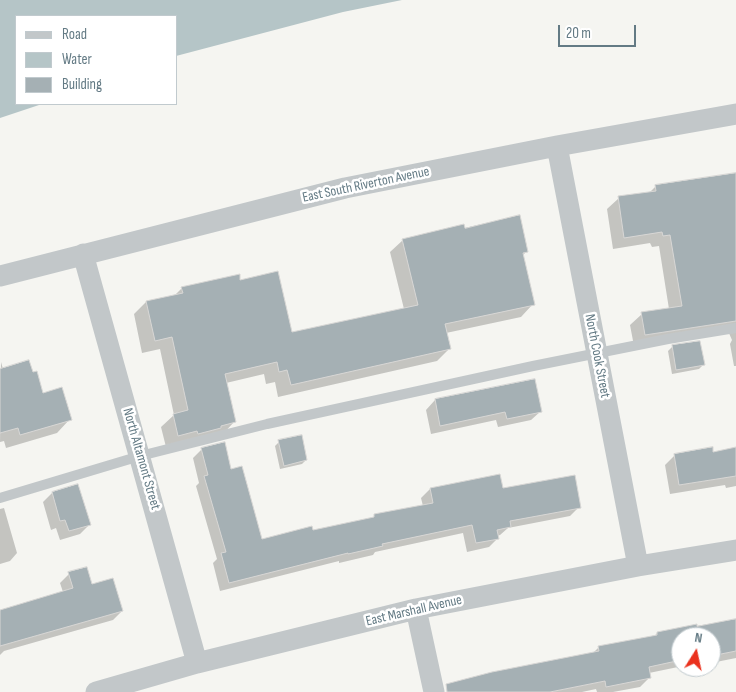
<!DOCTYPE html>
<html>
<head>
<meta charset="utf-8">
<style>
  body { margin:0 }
  #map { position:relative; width:736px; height:692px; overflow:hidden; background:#f5f5f1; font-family:"Sofia Sans Condensed",sans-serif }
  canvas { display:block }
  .legend { position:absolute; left:15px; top:15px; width:162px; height:90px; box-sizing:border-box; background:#fff; border:1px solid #c1cace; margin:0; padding:6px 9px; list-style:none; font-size:15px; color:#637a84 }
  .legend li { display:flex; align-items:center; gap:10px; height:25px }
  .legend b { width:25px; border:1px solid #c1cace }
  .north { position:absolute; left:671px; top:627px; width:50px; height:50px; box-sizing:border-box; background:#fff; border:1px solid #c1cace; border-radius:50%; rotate:10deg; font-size:14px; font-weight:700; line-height:20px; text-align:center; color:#637a84 }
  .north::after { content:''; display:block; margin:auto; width:18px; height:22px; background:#ea311d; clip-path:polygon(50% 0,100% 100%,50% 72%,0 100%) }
  .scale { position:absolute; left:558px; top:25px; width:78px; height:22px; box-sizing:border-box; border:2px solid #637a84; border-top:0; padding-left:6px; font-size:15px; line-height:18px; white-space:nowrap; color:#637a84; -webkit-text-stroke:4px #fff; paint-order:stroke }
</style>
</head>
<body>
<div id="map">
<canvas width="736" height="692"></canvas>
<ul class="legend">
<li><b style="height:6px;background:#c2c7c9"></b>Road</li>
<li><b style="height:14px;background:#b5c5c7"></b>Water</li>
<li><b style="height:14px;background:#a5b0b4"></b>Building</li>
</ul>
<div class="north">N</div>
<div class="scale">20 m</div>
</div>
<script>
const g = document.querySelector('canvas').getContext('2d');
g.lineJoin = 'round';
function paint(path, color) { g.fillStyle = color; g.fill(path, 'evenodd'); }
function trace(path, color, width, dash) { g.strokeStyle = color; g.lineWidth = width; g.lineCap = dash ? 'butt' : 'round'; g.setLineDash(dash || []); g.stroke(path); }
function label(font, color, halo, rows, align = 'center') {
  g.font = font + ' "Sofia Sans Condensed",sans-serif'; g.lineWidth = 5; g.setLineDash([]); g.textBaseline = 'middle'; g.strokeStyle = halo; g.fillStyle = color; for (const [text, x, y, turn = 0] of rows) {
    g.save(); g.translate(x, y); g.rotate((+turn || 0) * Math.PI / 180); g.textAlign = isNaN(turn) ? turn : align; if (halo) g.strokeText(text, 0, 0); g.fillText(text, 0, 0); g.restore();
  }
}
paint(new Path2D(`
  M0 0H402L343 12 176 56V16H16V104H42L0 118Z`), '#b5c5c7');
paint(new Path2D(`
  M736 174V366H734L730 344 732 340 728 331 634 346 630 325 642 314 669 309 659 246 652 247 650 243 613 249 607 209 619 198 649 193 656 186Z
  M464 229 527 251 522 256 533 304 521 317 446 333 449 349 437 361 278 397 275 382 266 384 264 374 226 383 234 422 222 435 166 447 161 427 174 415 160 349 142 353 134 314 146 302 174 296 182 288 239 281 291 334 404 309 390 252 403 240Z
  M673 346 703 365 699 369 672 374 668 351Z
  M1 362 3 369 42 394 70 419 57 433 6 448 4 441 0 442Z
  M435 400 541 411 531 420 498 427 496 420 431 434 426 410Z
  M279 442 306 460 302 464 280 469 275 446Z
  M736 448V486L726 488 725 485 670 494 665 465 675 455 712 454Z
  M202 449 230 470 261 540 312 532 372 518 375 516 423 506 421 498 430 489H502L579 507 570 516 508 528 500 535 497 536 498 538 489 547 467 552 463 533 375 552 373 555 339 563V561L220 591 213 563 217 559 196 486 199 483 193 458Z
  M52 493 89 525 80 534 60 540 56 528 51 530 43 502Z
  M4 508 17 553 10 561 0 564V509Z
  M69 574 92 586 122 611 113 620 4 651 0 655V619L63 592 60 583Z
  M736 620V658L711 663V637H681V667H690L679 669 678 667 649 673 650 677 640 687 613 692H597L596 689 582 692H482L593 653 599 647 654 637 657 633Z`), '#0003');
const building = new Path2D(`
  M736 173V321L645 335 641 312 682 306 670 235 663 236 662 232 624 238 618 196 656 191 655 185Z
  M520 215 528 252 523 253 535 305 445 324 451 349 291 385 287 370 279 372 277 362 225 374 236 422 221 426V428L198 434 197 431 178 436 173 414 188 410 172 337 155 341 146 301 183 293 181 287 240 274V280L278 271 292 332 418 305 402 239 464 224 465 228Z
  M700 341 705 365 676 370 672 345Z
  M29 360 33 372 37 371 43 393 62 387 72 420 20 435 18 428 0 433V369Z
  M535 379 542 412 507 419 505 412 440 426 435 399Z
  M302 435 307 460 284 466 278 440Z
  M225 442 231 469 242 466 262 539 312 526 313 530 374 517V514L433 503 430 488 500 474 503 488 575 475 581 508 510 521 511 527 497 530 499 539 476 543 472 525 382 544 383 546 348 554V553L229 583 221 553 226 552 204 476 208 475 201 448Z
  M713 447V452L736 447V476L679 485 674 454Z
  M78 484 91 525 69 531 65 520 60 521 52 492Z
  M87 567 92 584 113 578 123 611 0 646V610L73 588 68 572Z
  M736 619V651L711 656V637H681V660L649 667 651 678 606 687 605 681 550 692H447L446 684 492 672 599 651 598 646 657 635V632L697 624V626Z`);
paint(building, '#a5b0b4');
trace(building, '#d7d6d4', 1);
trace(new Path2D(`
  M0 498 140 456 267 424 533 366 668 339 736 328`), '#c2c7c9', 10);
trace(new Path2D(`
  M557 146 638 566
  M83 254 197 663
  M0 276 345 188 557 146 736 114
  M416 609 434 692
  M96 692 197 663 416 609 638 566 736 550`), '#c2c7c9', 21);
label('14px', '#637a84', '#fff', [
  ["East South Riverton Avenue",366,185,-12],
  ["North Cook Street",597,356,79],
  ["North Altamont Street",141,459,74],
  ["East Marshall Avenue",414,611,-13]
]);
</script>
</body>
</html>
